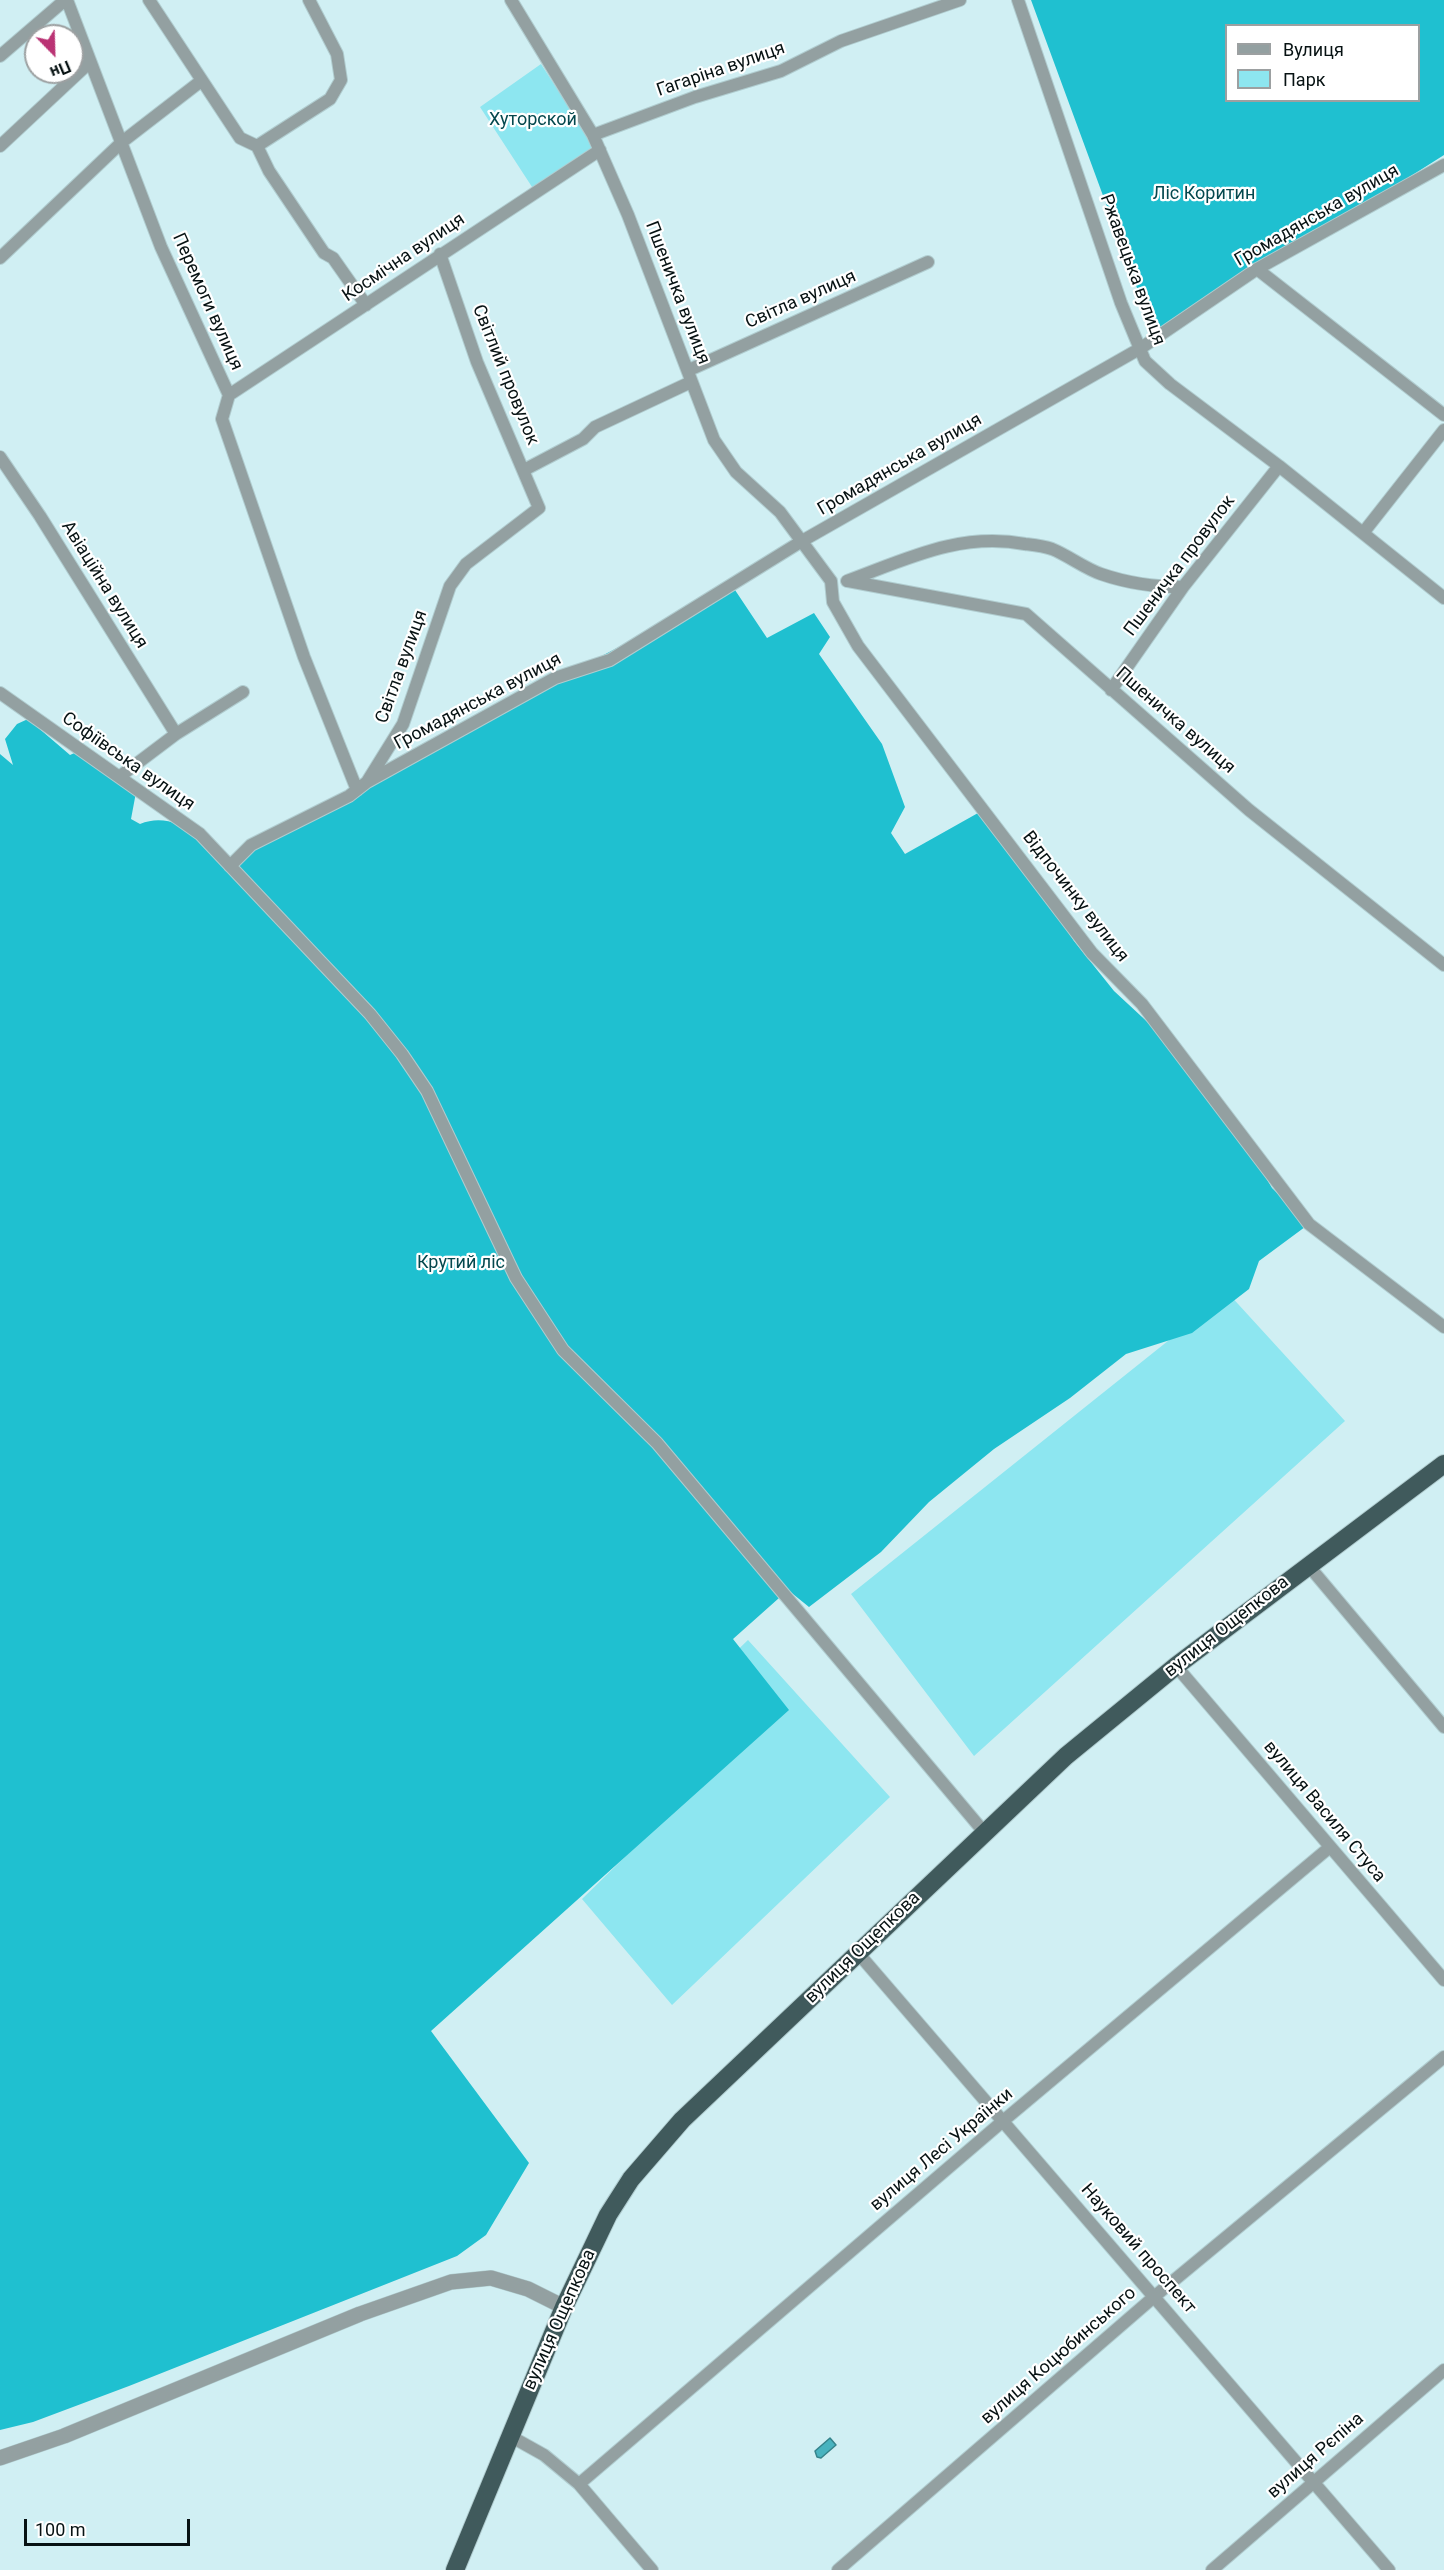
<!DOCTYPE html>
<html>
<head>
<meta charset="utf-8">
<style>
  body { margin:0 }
  #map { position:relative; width:1444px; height:2570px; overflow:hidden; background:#d0eff3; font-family:Roboto,sans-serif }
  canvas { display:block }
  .legend { position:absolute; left:1225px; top:24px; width:195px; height:78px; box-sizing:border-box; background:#fff; border:2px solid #9ca0a1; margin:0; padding:8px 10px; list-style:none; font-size:18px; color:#071213 }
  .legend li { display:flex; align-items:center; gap:12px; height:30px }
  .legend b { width:30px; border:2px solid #9ca0a1 }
  .north { position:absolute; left:24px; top:24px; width:60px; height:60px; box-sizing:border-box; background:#fff; border:2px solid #9ca0a1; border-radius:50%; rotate:157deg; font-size:16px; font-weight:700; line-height:24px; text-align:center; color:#071213 }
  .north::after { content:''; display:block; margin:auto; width:21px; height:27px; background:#ba3374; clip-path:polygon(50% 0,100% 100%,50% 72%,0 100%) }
  .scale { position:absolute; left:24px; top:2519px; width:166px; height:27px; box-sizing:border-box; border:3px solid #071213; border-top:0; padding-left:8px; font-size:18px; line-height:21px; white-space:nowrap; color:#071213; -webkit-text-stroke:4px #fff; paint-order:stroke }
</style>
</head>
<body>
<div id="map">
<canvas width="1444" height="2570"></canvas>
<ul class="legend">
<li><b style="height:8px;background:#93a0a1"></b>Вулиця</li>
<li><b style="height:16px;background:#8de6f0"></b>Парк</li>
</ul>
<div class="north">Пн</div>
<div class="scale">100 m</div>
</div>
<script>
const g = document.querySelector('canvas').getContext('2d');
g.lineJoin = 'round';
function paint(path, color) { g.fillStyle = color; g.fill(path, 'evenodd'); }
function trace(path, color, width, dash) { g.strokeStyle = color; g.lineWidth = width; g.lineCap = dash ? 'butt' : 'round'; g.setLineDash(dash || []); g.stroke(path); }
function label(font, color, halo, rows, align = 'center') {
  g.font = font + ' Roboto,sans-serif'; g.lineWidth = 4.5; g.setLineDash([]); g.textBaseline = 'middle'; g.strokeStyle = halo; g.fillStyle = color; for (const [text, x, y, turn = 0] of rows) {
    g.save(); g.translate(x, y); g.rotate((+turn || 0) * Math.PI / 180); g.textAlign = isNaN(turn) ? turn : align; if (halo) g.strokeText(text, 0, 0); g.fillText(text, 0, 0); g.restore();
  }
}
paint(new Path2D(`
  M541 64 596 149 534 190 480 107Z
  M1228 1293 1345 1421 974 1756 851 1594Z
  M748 1640 890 1797 672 2005 582 1899 677 1806 650 1734Z`), '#8de6f0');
paint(new Path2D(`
  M1031 0H1444V155L1167 331 1151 326ZM1226 26H1418V100H1226Z
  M733 587 767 638 814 613 830 637 819 654 882 744 905 807 891 833 905 854 978 813 1036 882 1074 941 1114 991 1169 1042 1242 1137 1272 1188 1309 1224 1259 1261 1249 1289 1192 1333 1126 1354 1070 1398 994 1449 929 1502 881 1552 809 1607 788 1590 733 1639 789 1710 431 2031 529 2163 486 2235 457 2256 129 2386 33 2422 0 2430V754L13 765 5 739 17 724 28 719 70 755 81 750 137 787 131 819 140 824C175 809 206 841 228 865L377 774Z`), '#1fc0d0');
const water = new Path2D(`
  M830 2438 836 2445 821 2458 817 2457 815 2451Z`);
paint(water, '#48b3bf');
trace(water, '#34838b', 1.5);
const minor = new Path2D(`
  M67 0 161 247 229 395 222 419 304 657 357 790
  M149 0 240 138 257 146
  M511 0 593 135 628 215 714 440 736 472 780 512 831 581
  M1018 0 1121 303 1145 361 1170 384 1279 466 1444 598
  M0 56 65 0
  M593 135 695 97 781 71 841 41 960 0
  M0 146 90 62
  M257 146 330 99 341 80 337 54 309 0
  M257 146 269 171 324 253 333 258 366 305
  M0 258 122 142 201 81
  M1257 269 1444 415
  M689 370 928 262
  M229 395 600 150
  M0 457 40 516 176 734
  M524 470 583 439 595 427 691 382
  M1363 533 1444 430
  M831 581 833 602 858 646 1092 953 1142 1004 1309 1224 1444 1327
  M847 581C907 559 959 532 1025 544 1033 545 1043 546 1052 549 1069 556 1084 568 1101 574 1127 583 1156 587 1183 587
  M848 581 1026 614 1249 810 1444 965
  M1111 690 1183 587 1279 466
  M0 693 200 834 370 1014 402 1054 427 1091 516 1278 563 1350 657 1443 984 1832
  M119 777 176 734 243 692
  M367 782 555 678 610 660 802 541 1141 348 1257 269 1444 165
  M230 866 251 845 349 796 367 782 403 724 450 586 466 564 539 508 477 362 440 254
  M1308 1565 1444 1727
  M1176 1666 1444 1980
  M858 1953 1389 2570
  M510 2436 544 2455 579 2484 652 2570
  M579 2484 1003 2121 1330 1847
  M838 2570 1155 2296 1444 2057
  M1212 2570 1444 2370`);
const tertiary = new Path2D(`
  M0 2458 64 2436 360 2314 451 2282 491 2278 528 2289 564 2307`);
const trunk = new Path2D(`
  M455 2570 564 2307 608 2215 631 2179 682 2120 1066 1756 1176 1666 1444 1464`);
trace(minor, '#b0cccf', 14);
trace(tertiary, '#b0cccf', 16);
trace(trunk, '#b0cccf', 20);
trace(minor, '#93a0a1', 12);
trace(tertiary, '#93a0a1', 15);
trace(trunk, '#405a5c', 18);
label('18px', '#071213', '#fff', [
  ["Гагаріна вулиця",721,70,-19],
  ["Громадянська вулиця",1317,216,-30],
  ["Космічна вулиця",404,258,-34],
  ["Ржавецька вулиця",1132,270,70],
  ["Пшеничка вулиця",677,293,69],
  ["Світла вулиця",801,300,-24],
  ["Перемоги вулиця",207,302,66],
  ["Світлий провулок",505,375,68],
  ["Громадянська вулиця",900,465,-30],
  ["Пшеничка провулок",1180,566,-53],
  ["Авіаційна вулиця",104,585,58],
  ["Світла вулиця",402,667,-70],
  ["Громадянська вулиця",478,702,-28],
  ["Пшеничка вулиця",1175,721,41],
  ["Софіївська вулиця",128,762,35],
  ["Відпочинку вулиця",1075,897,52],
  ["вулиця Ощепкова",1227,1627,-38],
  ["вулиця Василя Стуса",1324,1812,50],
  ["вулиця Ощепкова",863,1948,-44],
  ["вулиця Лесі Українки",942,2150,-40],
  ["Науковий проспект",1138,2249,49],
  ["вулиця Ощепкова",560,2320,-66],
  ["вулиця Коцюбинського",1059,2356,-41],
  ["вулиця Рєпіна",1316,2456,-41]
]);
label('18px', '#04484e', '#fff', [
  ["Хуторской",533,120],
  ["Ліс Коритин",1204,194],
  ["Крутий ліс",461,1263]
]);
</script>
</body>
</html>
